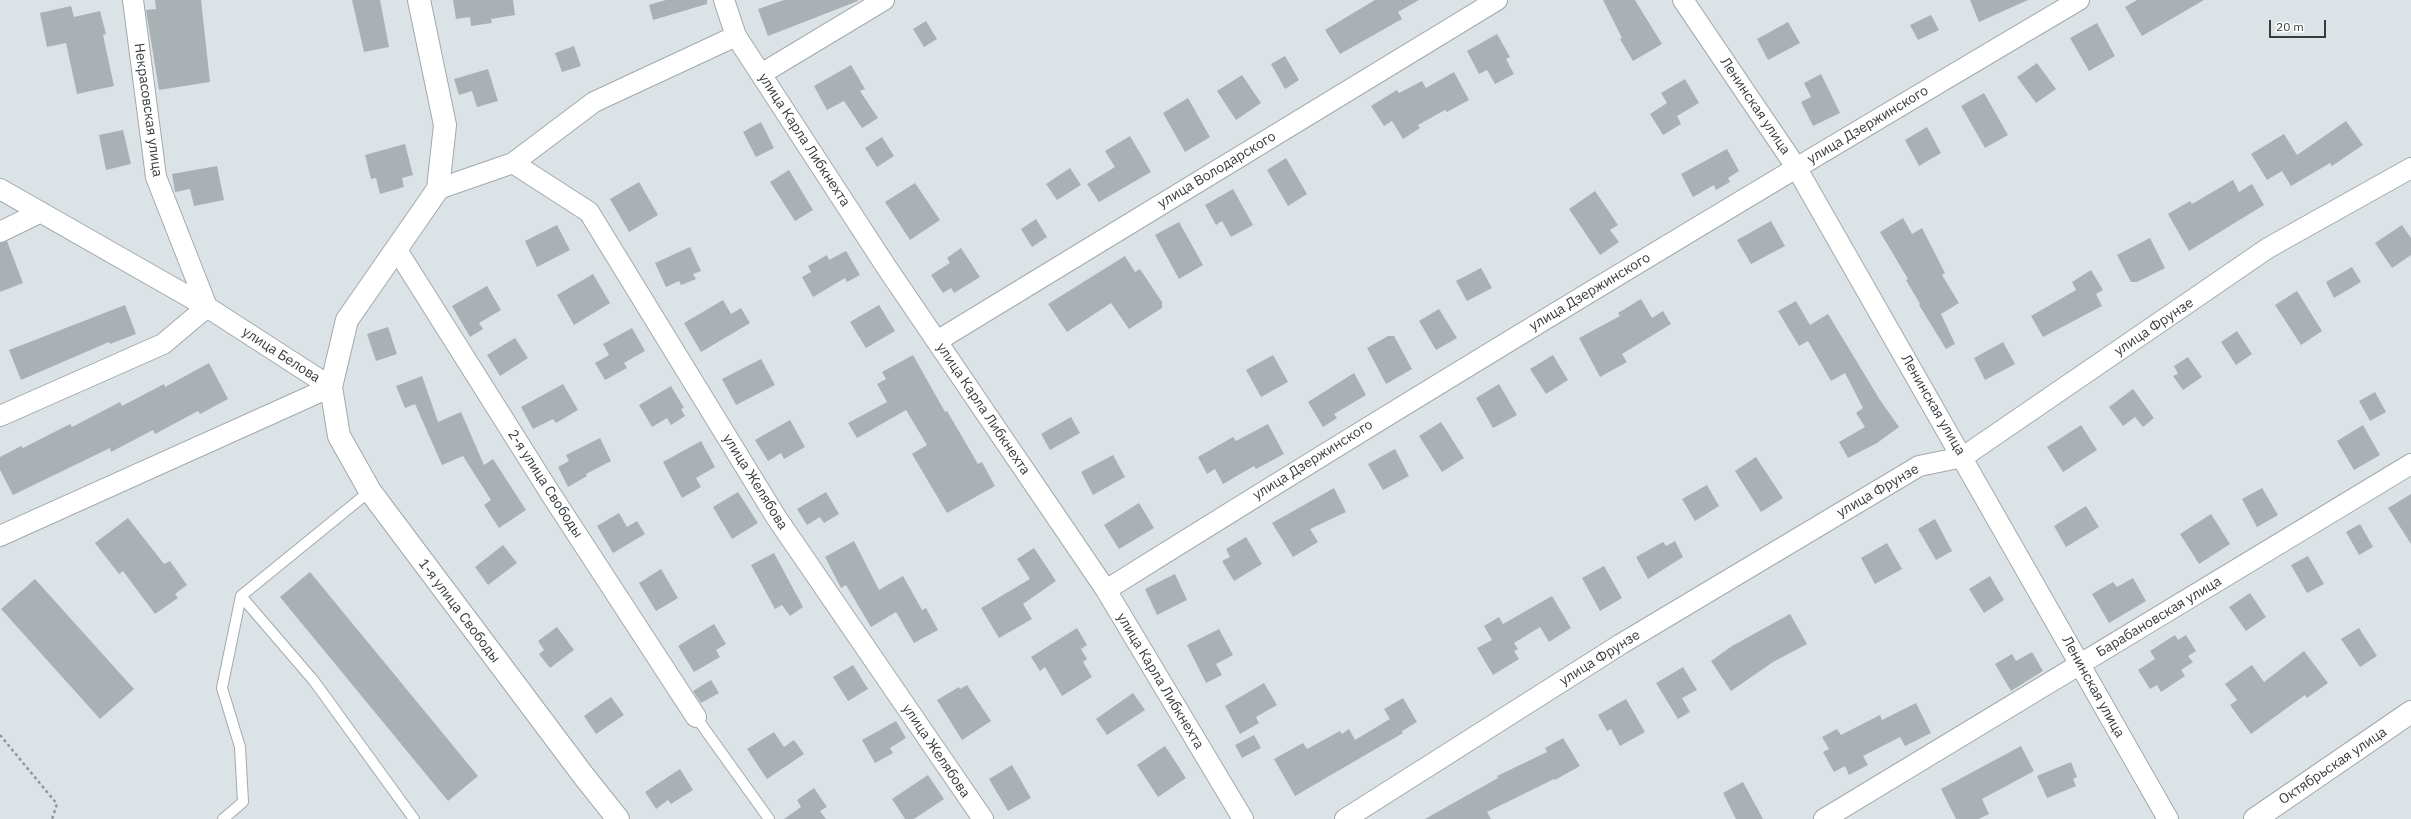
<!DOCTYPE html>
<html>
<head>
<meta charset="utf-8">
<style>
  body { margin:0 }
  #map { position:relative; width:2411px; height:819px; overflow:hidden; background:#dce3e7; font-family:"IBM Plex Sans",sans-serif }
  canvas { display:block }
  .scale { position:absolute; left:2269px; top:20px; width:57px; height:18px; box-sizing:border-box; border:2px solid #393c3d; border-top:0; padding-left:5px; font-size:12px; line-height:14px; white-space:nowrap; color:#393c3d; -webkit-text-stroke:3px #fff; paint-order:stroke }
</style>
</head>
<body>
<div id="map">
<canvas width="2411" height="819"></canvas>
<div class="scale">20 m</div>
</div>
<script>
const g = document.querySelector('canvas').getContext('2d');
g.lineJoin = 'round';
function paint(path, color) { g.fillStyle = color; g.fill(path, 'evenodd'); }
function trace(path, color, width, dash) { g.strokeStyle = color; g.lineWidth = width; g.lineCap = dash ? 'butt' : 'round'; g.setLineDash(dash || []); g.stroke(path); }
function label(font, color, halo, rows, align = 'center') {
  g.font = font + ' "IBM Plex Sans",sans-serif'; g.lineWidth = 3; g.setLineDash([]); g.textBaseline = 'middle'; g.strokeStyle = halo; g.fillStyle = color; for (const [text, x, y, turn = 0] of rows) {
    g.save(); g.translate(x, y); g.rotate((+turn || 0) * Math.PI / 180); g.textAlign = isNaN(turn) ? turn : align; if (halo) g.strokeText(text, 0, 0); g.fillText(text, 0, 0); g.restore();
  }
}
paint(new Path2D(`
  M155 0H201L210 82 159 90 146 10 156 9Z
  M352 0H380L389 47 364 52Z
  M453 0H513L515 15 491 19 492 23 471 26 470 17 456 19Z
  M666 0H707V4L653 20 649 5Z
  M784 0H858V1L768 36 758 9Z
  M1375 0H1419L1398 12 1402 19 1340 54 1325 30Z
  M1603 0H1635L1662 44 1633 61 1620 39 1622 38Z
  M1970 0H2028L1979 22Z
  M2137 0H2204L2142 36 2125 7Z
  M71 6 74 17 100 11 106 34 103 35 114 86 77 94 66 43 47 47 40 13Z
  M1931 15 1939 30 1918 40 1910 25Z
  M926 21 937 39 924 47 913 29Z
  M1788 22 1800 43 1768 60 1757 39Z
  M2097 23 2115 56 2089 71 2070 38Z
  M1497 34 1510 57 1506 59 1514 74 1495 84 1487 70 1479 74 1467 51Z
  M574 46 581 66 562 72 555 53Z
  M1285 56 1299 80 1285 89 1271 64Z
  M2037 63 2056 89 2036 103 2017 77Z
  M851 65 865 89 860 91 878 118 862 128 844 101 827 110 814 86Z
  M488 69 498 101 477 107 472 91 459 95 454 79Z
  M1454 72 1469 100 1447 112 1445 110 1418 125 1420 128 1403 139 1392 121 1384 126 1371 106 1397 90 1399 93 1422 81 1426 88Z
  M1821 74 1840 113 1813 126 1801 102 1811 97 1804 83Z
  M1242 75 1261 103 1236 120 1217 91Z
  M1685 79 1699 103 1677 116 1681 124 1663 135 1650 114 1667 103 1661 93Z
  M1984 93 2008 135 1985 148 1961 106Z
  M1188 98 1210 137 1185 152 1163 113Z
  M2346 121 2363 145 2332 166 2330 163 2291 186 2282 171 2267 180 2251 154 2284 134 2297 155Z
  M761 122 774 148 756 157 743 132Z
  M1927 127 1941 153 1919 166 1905 140Z
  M123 130 131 164 106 170 99 135Z
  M1130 136 1151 172 1099 202 1087 184 1115 167 1105 151Z
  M882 137 894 156 877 167 865 148Z
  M405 144 413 175 402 178 404 187 380 194 376 178 371 179 365 155Z
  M1727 149 1739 171 1728 178 1730 182 1716 190 1714 185 1693 197 1681 174Z
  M1286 158 1307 194 1288 206 1267 170Z
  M217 166 224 200 194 206 190 189 175 192 172 174Z
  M1070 168 1081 185 1057 200 1046 184Z
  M789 170 813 210 795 221 770 182Z
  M2233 180 2239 192 2252 184 2264 205 2189 251 2168 214 2190 201 2192 204Z
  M639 182 658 215 629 232 610 199Z
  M915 183 940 220 910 240 885 202Z
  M1233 189 1253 225 1231 237 1222 221 1216 225 1205 205Z
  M1595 191 1618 225 1610 230 1619 242 1600 255 1569 209Z
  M1903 218 1912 234 1922 228 1945 273 1942 275 1959 303 1941 314 1955 344 1946 349 1919 305 1920 304 1906 280 1908 279 1880 232Z
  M1036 219 1047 237 1032 247 1021 229Z
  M1771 221 1785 246 1751 264 1737 240Z
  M1179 222 1203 265 1179 279 1155 235Z
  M557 225 570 250 537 267 525 241Z
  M2402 225 2411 238V255L2392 268 2375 243Z
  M2150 238 2165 268 2137 282H2131L2117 255Z
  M7 241 23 283 0 292V243Z
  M690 247 701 271 693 274 696 279 681 285 679 281 666 287 655 263Z
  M961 248 980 277 954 293 951 288 943 293 931 275 950 263 947 258Z
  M846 251 860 275 847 282 845 278 813 297 802 277 811 272 808 266 827 255 829 260Z
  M1125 256 1135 272 1140 269 1162 302V308L1129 329 1111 303 1067 332 1048 304Z
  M2352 267 2361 282 2334 298 2326 282Z
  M1481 268 1492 288 1467 301 1456 281Z
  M2091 270 2103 290 2096 294 2102 306 2043 337 2031 316 2076 290 2072 282Z
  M593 274 610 303 574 325 557 295Z
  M487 286 501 310 479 323 483 329 470 337 452 306Z
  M2297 291 2322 331 2301 345 2275 305Z
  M1641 299 1652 318 1663 311 1671 324 1622 354 1627 362 1600 377 1579 338 1620 316 1618 313Z
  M723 300 731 314 741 308 750 323 701 352 684 323Z
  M1796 301 1810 325 1828 314 1880 400 1899 427 1877 443 1848 458 1839 442 1865 427 1856 413 1863 408 1845 373 1831 381 1808 341 1799 346 1778 311Z
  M125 305 136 334 110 344 109 342 21 380 9 350Z
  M879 305 895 331 866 348 850 322Z
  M1439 309 1457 338 1436 350 1419 321Z
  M388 327 397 354 376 361 367 334Z
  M632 328 645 351 624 363 627 368 605 380 595 363 609 355 603 344Z
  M2237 331 2252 354 2236 365 2221 342Z
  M1388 336H1394L1412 369 1386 384 1367 348Z
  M515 338 528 358 500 376 487 355Z
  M2003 342 2015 364 1985 380 1974 358Z
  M913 355 945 412 947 411 978 464 982 462 995 486 947 513 912 454 927 445 906 410 857 438 848 423 887 402 877 384 886 379 882 372Z
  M1273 355 1288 382 1261 397 1246 370Z
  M1553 355 1568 380 1546 394 1530 369Z
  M2188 357 2202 377 2183 390 2173 376 2178 374 2174 366Z
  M761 359 775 385 736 405 722 379Z
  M209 363 228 399 200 414 198 411 155 434 153 430 111 452 110 448 13 495 0 470V457L21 446 23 448 70 424 72 427 120 402 122 406 164 384 165 387Z
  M1354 373 1366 395 1334 414 1337 418 1323 427 1308 402Z
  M422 376 438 422 461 412 484 465 493 459 526 510 499 528 484 505 491 500 463 456 442 465 415 404 405 408 396 386Z
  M563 384 578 410 556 423 553 419 533 429 521 407Z
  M1499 384 1517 415 1493 428 1476 398Z
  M671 386 684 408 681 409 685 416 671 425 667 418 652 427 639 405Z
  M2133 389 2154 418 2143 427 2135 417 2123 426 2109 407Z
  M2375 392 2386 412 2370 421 2359 401Z
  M1071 417 1080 433 1050 450 1041 434Z
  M790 420 805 447 784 459 781 453 768 461 755 440Z
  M1441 422 1464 458 1442 472 1419 436Z
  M1268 424 1284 454 1256 469 1254 466 1223 484 1215 469 1207 474 1198 457 1233 437 1236 441Z
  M2081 425 2097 450 2063 472 2047 447Z
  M2363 425 2380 455 2354 470 2337 441Z
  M600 438 611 461 586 474 587 476 568 487 558 467 569 461 566 455Z
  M701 441 715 467 696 478 701 487 682 498 663 462Z
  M1395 449 1409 476 1383 490 1368 464Z
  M1113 455 1125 477 1093 495 1081 472Z
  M1756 457 1783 498 1761 512 1735 471Z
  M1707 485 1719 506 1695 521 1682 499Z
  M1334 488 1346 512 1310 529 1318 542 1293 557 1272 523Z
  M2262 488 2278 515 2257 527 2242 499Z
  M738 492 758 523 732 539 713 507Z
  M826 492 839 514 824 523 820 517 807 525 797 509Z
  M2411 494V544L2388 508Z
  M1139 503 1154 528 1119 549 1104 525Z
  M2086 506 2099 527 2066 547 2054 526Z
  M619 513 627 527 637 521 645 534 613 553 597 526Z
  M2211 514 2230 544 2199 564 2180 534Z
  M128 518 164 564 170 561 187 585 175 594 178 598 155 614 123 571 119 574 95 543Z
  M1935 519 1952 551 1936 560 1918 529Z
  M2360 524 2373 547 2359 555 2346 532Z
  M1246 537 1262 564 1234 581 1222 561 1230 557 1226 549Z
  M854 541 879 590 903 576 922 610 926 608 938 630 914 643 896 612 871 627 846 585 841 588 825 557Z
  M1675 541 1683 557 1648 579 1636 557 1663 542 1666 546Z
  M1887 543 1902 569 1875 584 1861 558Z
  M503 545 517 563 488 585 475 567Z
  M1034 548 1056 581 1023 604 1032 619 999 638 981 608 1030 579 1017 559Z
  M774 553 803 607 790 616 782 605 775 609 751 565Z
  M2308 556 2324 584 2307 593 2291 565Z
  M1604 566 1622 598 1600 611 1582 578Z
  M661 569 678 598 656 611 639 583Z
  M310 572 478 776 448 801 280 597Z
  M1175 574 1187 600 1157 615 1145 589Z
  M1990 576 2004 600 1984 613 1969 589Z
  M2133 578 2146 601 2109 623 2092 594 2113 582 2117 587Z
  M35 579 134 689 100 719 1 609Z
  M2250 593 2266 617 2246 631 2229 607Z
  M1552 596 1571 628 1549 642 1540 627 1514 643 1518 649 1514 651 1519 659 1493 675 1477 648 1492 640 1484 626 1499 617 1503 624Z
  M1790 614 1807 644 1773 662 1731 691 1711 661 1732 646Z
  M714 624 726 644 716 650 720 657 694 672 678 646Z
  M557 627 574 650 550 668 539 654 544 650 538 641Z
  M1077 628 1087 645 1081 649 1087 659 1083 662 1092 677 1062 696 1045 667 1040 671 1031 657Z
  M2359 628 2377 656 2360 667 2341 639Z
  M1219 629 1233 655 1216 664 1222 675 1206 683 1187 645Z
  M2175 635 2178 640 2186 635 2196 651 2188 656 2193 662 2181 670 2185 676 2161 692 2157 685 2150 689 2138 670 2155 659 2150 651Z
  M2304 651 2328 683 2307 698 2305 695 2251 734 2230 705 2237 700 2225 684 2252 665 2264 682Z
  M2032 652 2043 671 2011 691 1995 664 2012 654 2016 661Z
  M853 665 868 689 848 701 833 677Z
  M1683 667 1697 690 1682 698 1690 712 1678 719 1656 683Z
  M711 680 719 693 701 703 693 691Z
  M1264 683 1277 705 1256 717 1259 723 1240 734 1225 706Z
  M967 685 991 721 962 740 937 700 959 687 960 689Z
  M1133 693 1145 710 1107 735 1096 719Z
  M611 697 624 715 596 734 584 716Z
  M1403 698 1417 722 1402 731 1403 733 1295 796 1274 759 1303 743 1307 749 1340 731 1342 734 1349 729 1355 740 1390 719 1384 709Z
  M1626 699 1645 732 1620 746 1611 729 1607 731 1598 715Z
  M1916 703 1931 733 1905 746 1900 737 1863 756 1868 765 1849 775 1845 766 1834 772 1823 752 1829 749 1822 737 1837 729 1841 735 1880 715 1882 720Z
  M896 721 906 738 890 748 893 753 875 763 862 740Z
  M774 732 784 747 794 740 804 754 767 779 747 749Z
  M1254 735 1261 748 1242 758 1235 745Z
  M1563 738 1580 766 1555 780 1554 779 1487 812 1491 819H1425L1498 778 1497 776 1547 752 1545 748Z
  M1165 746 1186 778 1158 797 1137 765Z
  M2021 746 2034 771 1982 799 1989 814 1979 819H1956L1941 789Z
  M2071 762 2077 777 2073 779 2076 786 2047 798 2037 776Z
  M1012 765 1031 798 1008 811 989 779Z
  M680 769 693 790 671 804 668 800 656 809 645 792Z
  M928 775 944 799 914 819H905L892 799Z
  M1743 782 1763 819H1736L1723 793Z
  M814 788 827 807 820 811 826 819H784L801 807 797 800Z`), '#aab1b5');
const lane = new Path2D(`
  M241 596 314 681 414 819
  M696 717 769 819
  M223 819 243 802 240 747 222 688 241 596 370 491`);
const street = new Path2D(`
  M724 0 736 36 887 268 1106 590 1243 819
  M1683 0 1796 167 2168 819
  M761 74 884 0
  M513 163 589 212 776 517 983 819
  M0 189 207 307 331 387
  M438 189 513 163 594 102 736 36
  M0 232 41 212
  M397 250 552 496 696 717
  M937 341 1497 0
  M0 416 163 344 207 307 156 177 133 0
  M0 536 331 387
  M1106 590C1427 389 1752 193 2079 0
  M1345 819 1621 644 1919 466 1963 457 2268 248 2411 168
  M1824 819 2411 464`);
const secondary = new Path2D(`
  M419 0 445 125 438 189 347 320 331 387 339 436 370 491 583 775 618 819
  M2255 819 2411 712`);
trace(lane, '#a2a9ad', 12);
trace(street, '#a2a9ad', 22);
trace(secondary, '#a2a9ad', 24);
trace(new Path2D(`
  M0 735 57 804 52 819`), '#919799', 2.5, [3, 3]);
trace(lane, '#fff', 10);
trace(street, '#fff', 20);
trace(secondary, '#fff', 22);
label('14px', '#393c3d', '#fff', [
  ["Ленинская улица",1755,106,56],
  ["Некрасовская улица",148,110,82],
  ["улица Дзержинского",1868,125,-31],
  ["улица Карла Либкнехта",804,140,57],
  ["улица Володарского",1217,170,-31],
  ["улица Дзержинского",1590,292,-31],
  ["улица Фрунзе",2154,327,-34],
  ["улица Белова",281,355,33],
  ["Ленинская улица",1933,405,60],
  ["улица Карла Либкнехта",983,409,56],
  ["улица Дзержинского",1313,460,-32],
  ["улица Желябова",755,482,58],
  ["2-я улица Свободы",545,484,57],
  ["улица Фрунзе",1878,491,-30],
  ["1-я улица Свободы",459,611,53],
  ["Барабановская улица",2159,617,-31],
  ["улица Фрунзе",1600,658,-32],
  ["улица Карла Либкнехта",1160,681,59],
  ["Ленинская улица",2093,687,61],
  ["улица Желябова",936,751,56],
  ["Октябрьская улица",2333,766,-34]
]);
</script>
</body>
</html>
